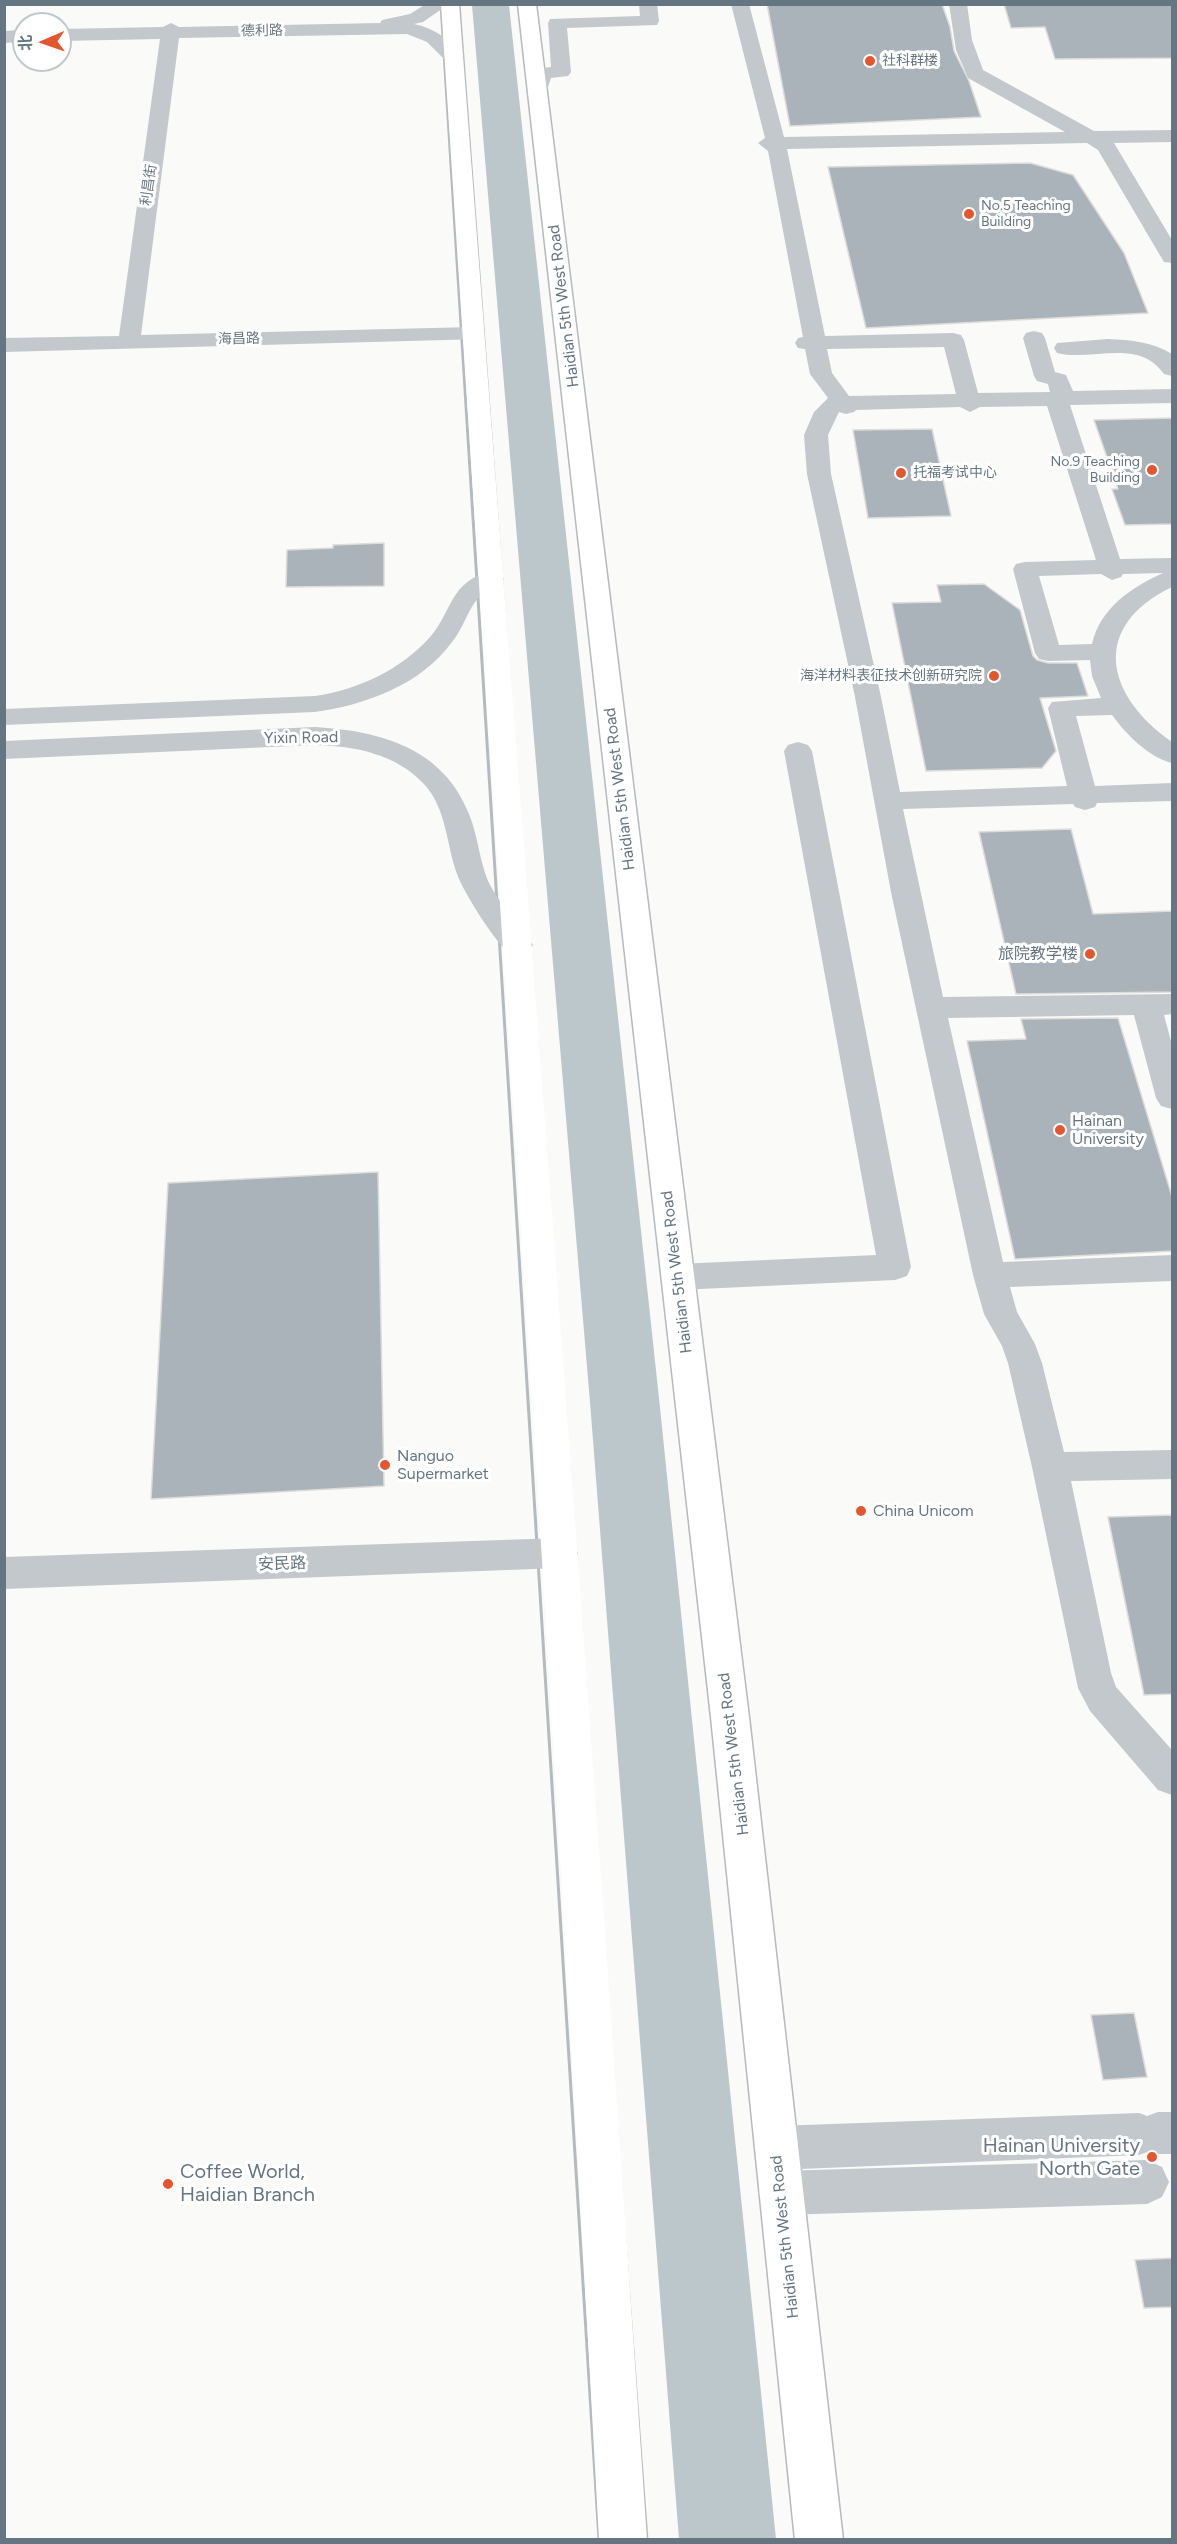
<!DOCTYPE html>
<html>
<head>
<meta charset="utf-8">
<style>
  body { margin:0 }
  #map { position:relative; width:1177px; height:2544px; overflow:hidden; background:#fafaf8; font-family:Figtree,"Noto Sans SC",sans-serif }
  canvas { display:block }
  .frame { position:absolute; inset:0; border:6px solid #657683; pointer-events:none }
  .north { position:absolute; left:12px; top:12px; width:60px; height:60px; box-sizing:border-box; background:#fff; border:2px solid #c1c8cd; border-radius:50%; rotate:268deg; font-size:16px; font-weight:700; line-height:24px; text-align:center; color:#657683 }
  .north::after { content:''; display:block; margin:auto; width:21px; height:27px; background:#e4572e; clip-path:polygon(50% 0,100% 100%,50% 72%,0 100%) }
</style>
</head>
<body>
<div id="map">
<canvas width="1177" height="2544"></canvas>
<div class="frame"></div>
<div class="north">北</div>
</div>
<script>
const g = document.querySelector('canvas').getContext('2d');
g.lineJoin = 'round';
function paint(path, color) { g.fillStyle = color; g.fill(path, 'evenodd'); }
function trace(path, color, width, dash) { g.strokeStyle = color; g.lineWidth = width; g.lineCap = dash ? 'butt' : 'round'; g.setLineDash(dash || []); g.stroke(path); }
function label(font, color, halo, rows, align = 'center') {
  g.font = font + ' Figtree,"Noto Sans SC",sans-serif'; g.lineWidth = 6; g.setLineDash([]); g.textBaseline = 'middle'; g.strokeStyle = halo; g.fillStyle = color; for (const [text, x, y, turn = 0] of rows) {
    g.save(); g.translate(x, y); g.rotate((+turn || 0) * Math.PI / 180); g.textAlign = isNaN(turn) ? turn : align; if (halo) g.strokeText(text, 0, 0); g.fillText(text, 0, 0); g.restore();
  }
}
paint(new Path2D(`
  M472 5H509L659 1398 776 2539H679L590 1402Z`), '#bbc7cb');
const building = new Path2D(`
  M767 4H942L950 27 954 51 969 81 981 117 790 126Z
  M1004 4H1173V58L1055 59 1045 27 1011 28Z
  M1030 163 1073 175 1124 253 1148 313 866 328 828 167Z
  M1173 418V524L1125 525 1112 489H1118L1094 420Z
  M932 429 951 516 868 518 853 430Z
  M384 543V586L286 587 287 550 333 548V545Z
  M984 584 1020 610 1033 656 1037 660 1048 663H1077L1088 696 1040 698 1056 751 1042 768 926 771 892 603 941 602 937 585Z
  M1071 829 1093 914 1173 911V992L1016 994 979 832Z
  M1118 1018 1173 1200V1251L1015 1259 967 1041 1026 1039 1021 1019Z
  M378 1172 384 1486 151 1499 168 1183Z
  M1173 1515V1694L1144 1695 1108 1517Z
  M1134 2013 1147 2077 1103 2080 1091 2015Z
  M1173 2258V2307L1144 2308 1135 2260Z`);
paint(building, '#aab3b9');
trace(building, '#dcdcda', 1.5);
const major = new Path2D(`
  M441 4H459C524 849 591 1694 647 2540H599C554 1694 496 849 441 4Z
  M518 4H536L749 1717 843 2540H795L711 1717Z`);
trace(major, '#b5babe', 3);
paint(new Path2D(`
  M426 4H449L423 22 414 24C436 29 450 39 463 57L460 61H446L427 42 407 34 179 38 141 335 474 327 482 329 485 334 482 339 4 352V338L119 336 160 39 60 41V29L163 27 171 23 179 27 380 23 382 20 410 14Z
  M639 4H657L659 21 657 25 567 28 571 72 568 76 551 78 544 98H530L527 94 536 69 551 67 548 23 550 19 640 16Z
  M731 4H749L784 137 1065 132 968 78 956 50 949 4H967L972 40 983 70 1094 131 1172 130V142L1114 143 1172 240V263L1164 262 1161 257 1098 150 1087 143 787 149 825 336 953 333 961 335 964 340 978 393 1050 392 1048 384 1037 381 1034 376 1023 338 1026 333 1034 331 1042 333 1045 338 1055 372 1066 375 1073 391 1172 389V403L1070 405 1120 559 1172 558V587C1089 627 1106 696 1172 742V763C1148 757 1126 734 1112 715L1076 716 1095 786 1172 783V801L1097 803 1095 807 1085 810 1075 807 1073 804 903 809 943 997 1172 994V1014L1164 1015 1172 1045V1109L1161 1106 1156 1098 1134 1015 948 1018 1003 1262 1172 1255V1281L1010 1287 1017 1312 1035 1344 1042 1363 1064 1452 1172 1450V1479L1071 1481 1111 1673 1116 1687 1172 1750V1795L1158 1790 1090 1711 1078 1688 1032 1467 1008 1363 1002 1346 984 1314 973 1275 891 892 855 697 807 474 804 435 814 412 828 398 810 374 805 349 798 348 795 343 798 338 803 337 768 151 758 143 765 138ZM944 347 956 394 849 396 832 373 827 349ZM1047 406 1096 560 1025 562 1016 564 1013 569 1035 653 1039 659 1048 661 1090 660 1092 676 1101 698 1052 702 1048 708 1067 786 900 792 881 697 831 474 828 435 839 412 846 414 854 412 856 410 960 407 970 412 980 407ZM1163 573C1132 587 1100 608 1092 644L1059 645 1039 576 1101 574 1112 580 1121 577 1123 574Z
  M24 30V42L4 43V31Z
  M1108 339C1131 340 1153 342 1172 354V376L1164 374C1138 337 1093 362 1057 353L1054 348 1057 343Z
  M491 571 500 574 504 579C496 589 482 591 475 602 466 615 462 630 452 642 421 685 365 705 315 712L4 725V709L315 696C358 690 402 669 431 636 453 609 450 582 491 571Z
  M315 727C381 731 443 748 469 814 478 836 479 859 488 881 499 904 519 923 533 945L528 952C521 954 513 956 507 951 493 939 463 891 457 874 446 844 447 809 424 784 396 754 355 746 315 745L4 759V741Z
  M798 742 808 745 812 751 911 1267 907 1276 895 1280 678 1290 666 1286 661 1277 666 1268 678 1264 876 1255 784 751 788 745Z
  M560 1538 573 1542 578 1553 573 1564 560 1568 4 1589V1557Z
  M1158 2112H1172V2154H1158L1150 2151 1139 2155 776 2170 761 2163 754 2148 761 2133 776 2126 1139 2113 1147 2116Z
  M1147 2160 1162 2167 1169 2182 1162 2197 1147 2204 780 2215 765 2208 758 2193 765 2178 780 2171Z`), '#c3c8cc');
paint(major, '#fff');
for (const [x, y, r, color] of [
  [870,61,6,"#e4572e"],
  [969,214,6,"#e4572e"],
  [1152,470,6,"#e4572e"],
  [901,473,6,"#e4572e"],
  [994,676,6,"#e4572e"],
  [1090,954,6,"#e4572e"],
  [1060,1130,6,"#e4572e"],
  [385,1465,6,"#e4572e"],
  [861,1511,6,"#e4572e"],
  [1152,2157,6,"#e4572e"],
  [168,2184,6,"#e4572e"]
]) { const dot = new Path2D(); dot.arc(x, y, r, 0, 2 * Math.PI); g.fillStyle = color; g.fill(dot); trace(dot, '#fff', 2); }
label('14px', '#657683', '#fff', [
  ["德利路",262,31,-1],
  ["利昌街",149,185,-82],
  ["海昌路",239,339,-1]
]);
label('14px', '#657683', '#fff', [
  ["社科群楼",882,61],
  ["No.5 Teaching",981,206],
  ["Building",981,222],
  ["No.9 Teaching",1140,462,"right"],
  ["Building",1140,478,"right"],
  ["托福考试中心",913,473],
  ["海洋材料表征技术创新研究院",982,676,"right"]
], 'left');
label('16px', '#657683', '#fff', [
  ["Haidian 5th West Road",564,306,-97],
  ["Yixin Road",301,738,-1],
  ["Haidian 5th West Road",620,789,-97],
  ["Haidian 5th West Road",677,1272,-97],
  ["安民路",282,1564,-2],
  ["Haidian 5th West Road",734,1754,-97],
  ["Haidian 5th West Road",785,2237,-96]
]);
label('16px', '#657683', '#fff', [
  ["旅院教学楼",1078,954,"right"],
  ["Hainan",1072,1121],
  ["University",1072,1139],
  ["Nanguo",397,1456],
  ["Supermarket",397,1474],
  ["China Unicom",873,1511]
], 'left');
label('20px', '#657683', '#fff', [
  ["Hainan University",1140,2146],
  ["North Gate",1140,2169],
  ["Coffee World,",180,2172,"left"],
  ["Haidian Branch",180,2195,"left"]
], 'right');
</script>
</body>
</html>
